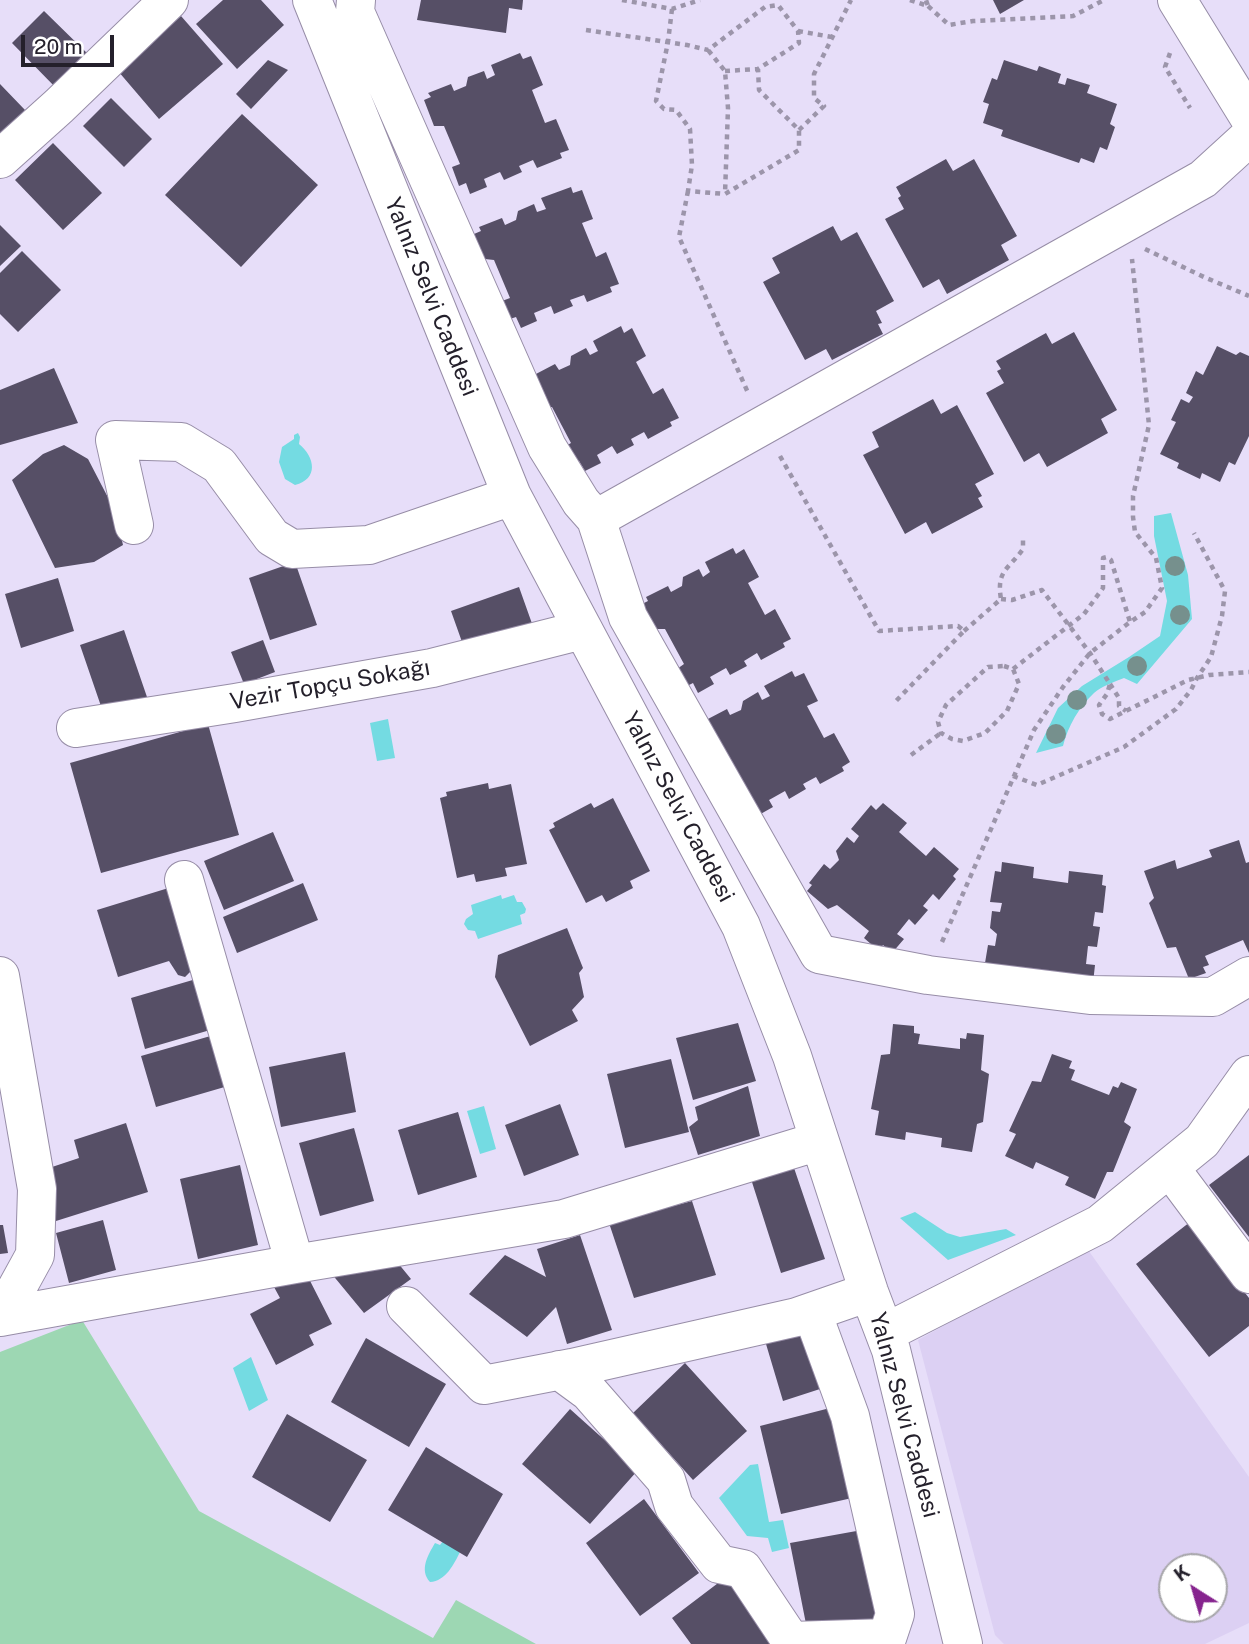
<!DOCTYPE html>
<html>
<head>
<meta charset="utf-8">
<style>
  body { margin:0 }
  #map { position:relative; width:1249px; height:1644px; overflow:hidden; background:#e7def9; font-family:"Public Sans",sans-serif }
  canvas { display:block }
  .north { position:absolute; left:1158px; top:1553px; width:70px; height:70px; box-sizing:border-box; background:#fff; border:2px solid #a7a6aa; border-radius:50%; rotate:323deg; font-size:19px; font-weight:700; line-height:28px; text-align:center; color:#24202b }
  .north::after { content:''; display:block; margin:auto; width:24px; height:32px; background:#86248e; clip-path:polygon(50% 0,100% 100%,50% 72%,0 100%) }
  .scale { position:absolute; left:21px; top:35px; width:93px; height:32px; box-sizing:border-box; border:4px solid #24202b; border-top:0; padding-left:9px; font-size:21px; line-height:24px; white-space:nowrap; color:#24202b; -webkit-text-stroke:5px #fff; paint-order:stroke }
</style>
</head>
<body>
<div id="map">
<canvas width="1249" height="1644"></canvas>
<div class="north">K</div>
<div class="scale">20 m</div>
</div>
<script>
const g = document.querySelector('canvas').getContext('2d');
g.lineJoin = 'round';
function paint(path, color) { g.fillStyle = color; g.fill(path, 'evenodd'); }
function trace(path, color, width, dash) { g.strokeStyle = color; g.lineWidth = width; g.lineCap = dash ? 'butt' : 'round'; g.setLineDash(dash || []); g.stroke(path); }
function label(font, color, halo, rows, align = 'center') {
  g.font = font + ' "Public Sans",sans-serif'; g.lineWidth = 7; g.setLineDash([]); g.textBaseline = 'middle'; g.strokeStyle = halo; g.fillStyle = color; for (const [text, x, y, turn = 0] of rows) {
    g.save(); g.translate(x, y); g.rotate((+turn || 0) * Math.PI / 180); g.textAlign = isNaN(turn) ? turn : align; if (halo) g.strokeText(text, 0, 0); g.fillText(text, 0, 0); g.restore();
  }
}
paint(new Path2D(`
  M1086 1247 1249 1477V1623L1205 1644H1004L995 1635 918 1340ZM1172 1567H1214V1609H1172Z`), '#dcd0f3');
paint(new Path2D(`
  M82 1320 199 1511 433 1638 456 1600 536 1644H0V1352Z`), '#9dd7b3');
paint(new Path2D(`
  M298 433 300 437 299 444C315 457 319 479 295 485L285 479 279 462 282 447 294 439V435Z
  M1171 513 1188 575 1192 619 1137 684 1124 678C1114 682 1102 686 1094 693 1079 707 1068 726 1063 746L1036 753 1058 708 1082 686 1129 657 1160 636 1167 601 1154 536V516Z
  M388 719 395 758 377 761 370 723Z
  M501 895 502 899 514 895 517 902H522L526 909 525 913 520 915 522 924 478 939 475 931 468 930 464 924 466 919 473 914 471 905Z
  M484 1106 496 1149 480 1154 467 1111Z
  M915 1212 947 1233 960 1237 1006 1229 1016 1235 948 1260 900 1218Z
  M251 1357 268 1400 249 1411 233 1368Z
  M758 1464 769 1522 783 1520 789 1548 772 1552 768 1538 747 1536 719 1498 750 1465Z
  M443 1541 460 1552C454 1564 446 1581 430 1582 419 1570 428 1555 435 1543L440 1545Z`), '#74dbe2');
paint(new Path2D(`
  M223 0H261L284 25 237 69 196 24Z
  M421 0H523L522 10 509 8 506 33 417 20Z
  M993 0H1024L1000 14Z
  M44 11 91 57 58 90 12 43Z
  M181 16 223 64 159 119 118 71Z
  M520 53 523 59 531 56 543 85 532 90 545 123 556 119 569 150 560 153 562 158 537 168 533 160 519 166 522 172 504 180 500 172 484 179 487 187 470 194 466 183 459 186 452 167 460 164 444 126H434L424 100 431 97 428 93 451 84 454 91 466 86 468 77 484 71 487 79 495 75 491 65Z
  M268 60 288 70 251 109 236 94Z
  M1004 60 1037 71 1039 66 1061 74 1058 83 1065 85 1067 78 1090 85 1087 93 1117 104 1110 124 1115 127 1107 150 1100 147 1094 163 1081 158 1079 163 1001 136 1003 130 983 123 989 104 983 102 992 78 997 80Z
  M0 84 25 110 0 135Z
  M111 98 152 139 124 167 83 126Z
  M242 114 318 185 241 267 165 195Z
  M53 143 102 193 63 230 15 180Z
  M946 159 953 171 974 159 1017 236 1001 245 1009 260 947 294 939 279 923 288 885 219 904 209 898 198 901 196 896 187Z
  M571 187 573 193 582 190 593 219 582 223 596 257 606 252 619 284 610 287 612 292 587 302 584 295 570 300 573 306 554 314 551 306 534 313 537 321 521 328 516 317 510 319 502 301 510 298 494 260 485 259 474 234 481 231 479 227 502 218 505 225 516 220 518 211 534 204 537 212 546 209 541 198Z
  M0 225 21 246 0 266Z
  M833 226 841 241 857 232 894 301 876 311 882 323 878 324 883 334 832 360 826 349 805 360 763 282 780 273 772 258Z
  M22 251 61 290 18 332 0 314V273Z
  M621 326 624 333 632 328 646 356 636 362 653 394 663 388 679 418 670 422 672 426 648 439 644 432 631 439 634 445 617 454 612 446 597 455 601 463 585 471 579 461 573 464 564 447 571 443 552 407H542L534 375 555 364 559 370 570 365 571 356 586 348 590 355 598 351 593 341Z
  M1074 332 1117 410 1101 419 1108 433 1047 467 1039 453 1024 462 986 393 1004 383 997 371 1001 369 996 361 1046 333 1052 344Z
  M1217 346 1236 355 1240 352 1249 356V436L1235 465 1229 462 1220 482 1202 473 1200 479 1177 468 1179 463 1160 454 1176 422 1171 420 1181 399 1189 403 1193 397 1186 393 1196 371 1203 375Z
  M54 368 78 423 0 445V390Z
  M933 399 941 414 957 405 994 474 975 484 982 496 978 498 983 507 932 534 926 522 905 534 863 455 879 447 872 432Z
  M64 445 88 459 115 511 123 545 94 562 55 568 12 480 43 454Z
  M733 548 736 554 744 549 759 577 748 583 765 615 775 609 791 639 783 643 785 647 761 660 757 653 744 661 747 666 730 675 726 668 710 677 714 684 698 693 693 683 687 686 677 669 684 664 665 629H655L642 604 648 601 646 597 668 586 671 592 682 586 683 577 699 569 703 577 710 572 705 562Z
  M295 562 317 625 270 640 249 578Z
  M58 578 74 631 21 648 5 594Z
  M519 587 535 632 467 656 451 611Z
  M124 630 147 697 103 712 80 645Z
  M263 640 275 672 244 684 231 652Z
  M792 671 795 677 804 673 818 701 807 706 824 738 834 733 850 762 842 767 844 771 820 784 816 777 803 784 806 789 789 799 785 791 769 800 773 807 757 816 706 720 727 709 730 715 741 710 743 701 758 692 762 700 770 696 764 686Z
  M208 724 239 835 101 873 70 763Z
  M488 783 489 789 511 784 527 864 505 868 507 876 476 882 474 874 457 878 440 798 447 796 446 792Z
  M613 798 650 871 630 881 633 888 606 902 602 895 586 903 549 830 555 827 553 823 591 803 594 808Z
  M883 803 907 823 899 832 926 856 934 847 959 869 953 876 956 879 939 900 933 894 923 906 928 910 915 925 909 919 897 934 904 939 892 953 883 945 879 951 864 938 869 931 837 905 828 909 807 891 812 885 809 883 824 864 830 869 839 860 836 851 847 837 854 843 859 836 851 829 871 805 876 810Z
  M273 832 294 881 224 910 204 861Z
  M1239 840 1246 863 1249 862V953L1243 940 1205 956 1209 965 1203 967 1206 973 1189 979 1176 947 1167 948 1149 903 1154 898 1144 871 1175 860 1177 869 1212 857 1209 850Z
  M1002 862 1034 867 1033 878 1068 883 1069 871 1103 875 1102 885 1106 886 1103 913 1095 912 1093 926 1100 927 1097 947 1088 946 1086 964 1095 965 1093 983 984 969 988 945 995 946 997 934 990 928 992 911 1000 912 1002 903 990 902 995 871 1001 872Z
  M303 883 318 920 237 953 223 917Z
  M175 886 195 967 185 977 178 975 169 961 118 977 97 910Z
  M567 928 583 968 579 973 584 997 572 1010 578 1021 530 1046 495 977 498 955Z
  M203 977 217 1028 145 1049 131 998Z
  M738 1023 756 1081 693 1100 676 1038Z
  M893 1024 914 1026V1033L920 1034 918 1044 960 1049V1038L966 1039 967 1033 984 1035 981 1070 989 1074 983 1122 977 1124 972 1152 941 1147 942 1138 906 1132 905 1140 875 1135 879 1111 871 1109 881 1055 890 1054Z
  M214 1035 228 1086 156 1107 141 1056Z
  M345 1052 356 1112 281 1127 269 1067Z
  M1052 1054 1072 1061 1069 1068 1075 1070 1071 1080 1109 1095 1113 1086 1118 1088 1121 1082 1137 1089 1124 1122 1131 1127 1113 1172H1107L1095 1199 1065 1185 1069 1177 1036 1162 1033 1169 1005 1156 1016 1134 1009 1131 1032 1081 1041 1082Z
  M671 1059 689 1132 625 1148 607 1074Z
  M748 1086 760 1136 698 1155 689 1127 698 1120 695 1107Z
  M560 1104 579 1155 524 1176 505 1125Z
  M458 1112 477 1177 418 1195 398 1130Z
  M126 1123 148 1192 56 1221 40 1171 79 1158 74 1140Z
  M354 1128 374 1201 320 1216 299 1143Z
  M1249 1155V1237L1209 1185Z
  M240 1165 258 1245 198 1259 180 1179Z
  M793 1165 825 1259 781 1273 751 1179Z
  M692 1201 716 1275 634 1298 609 1223Z
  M103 1220 116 1270 69 1283 56 1233Z
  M1190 1222 1249 1298V1326L1209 1357 1136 1264Z
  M0 1225H3L8 1253 0 1254Z
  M580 1235 612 1330 567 1344 556 1307 527 1337 469 1294 505 1255 546 1277 537 1249Z
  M393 1257 411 1279 364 1313 331 1273Z
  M305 1271 332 1324 309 1335 314 1345 276 1365 250 1314 280 1298 274 1287Z
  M802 1333 820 1389 783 1401 766 1344Z
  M366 1338 446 1384 409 1447 331 1402Z
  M685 1363 747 1431 693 1480 633 1413Z
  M830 1408 852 1498 781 1514 760 1426Z
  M570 1409 638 1470 590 1524 522 1464Z
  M287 1414 367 1460 330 1522 252 1477Z
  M426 1447 503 1494 467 1557 388 1510Z
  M644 1499 699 1573 640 1616 586 1543Z
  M862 1530 879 1619 808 1634 790 1543Z
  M730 1574 781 1644H691L672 1618Z`), '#564f66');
const minor = new Path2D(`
  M312 0 512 496 741 926 792 1056 869 1292 891 1350 963 1644
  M356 0 355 12 547 447 581 502 596 519 1203 179 1249 137
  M1177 0 1249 117
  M0 159 59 106 169 0
  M596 519 628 617 819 954 928 975 1090 995 1213 997 1249 976
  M134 525 115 440 181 442 219 465 272 537 292 549 369 545 512 496
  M76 728 235 703 432 668 582 630
  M184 880 295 1264
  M0 976 37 1189 35 1255 1 1317
  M1170 1168 1249 1274
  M406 1306 484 1385 572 1368 797 1317 869 1292
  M812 1312 850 1416 895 1614 885 1644
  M0 1317 295 1264 564 1219 819 1141
  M885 1333 1100 1224 1202 1141 1249 1075
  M559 1370 589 1392 666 1480 674 1506 719 1564 743 1569 791 1641 887 1638`);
trace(minor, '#978da7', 40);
trace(new Path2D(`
  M622 0 672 9 700 0
  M910 0 928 6 926 0
  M928 6 949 25 973 21 1073 16 1104 0
  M672 9 668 42 656 101 664 109 676 110 690 129 692 165 688 191 725 194
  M586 30 687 45 708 50 765 7 778 5 798 31 799 43 758 69 759 90 799 130V150L725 194 728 108 725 71 708 50
  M798 31 832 37
  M1170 53 1165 67 1190 108
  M725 71 758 69
  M799 130 824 106 814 98V74L851 0
  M688 191 679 237 749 395
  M1145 249 1204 277 1249 296
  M780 456 879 631 958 626 964 631 896 701
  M1001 599 1012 600 1042 590 1090 653 1110 684 1107 694 1099 705 1102 714 1110 719 1188 680 1209 675 1249 672
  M964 631 1001 599C996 570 1009 569 1023 549V536
  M1004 666 1013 669 1019 684 1007 711 985 733 963 741 952 739 941 733 938 722 946 705 988 667Z
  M1013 669 1084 614 1103 588V558L1107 557 1111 560 1130 622
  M1110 684 1119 698V706L1126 711
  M911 755 941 733
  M1013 776 1037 785 1124 747 1176 709 1191 690 1197 678 1211 657 1222 616 1225 591 1194 533
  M942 942 1034 730 1063 687 1090 653 1130 622 1145 612 1162 588 1156 558 1135 532 1133 517V496L1149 425 1132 259`), '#9c95aa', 4.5, [5, 5]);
trace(minor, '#fff', 38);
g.fillStyle = '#76908d';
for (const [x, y] of [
  [1175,566],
  [1180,615],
  [1137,666],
  [1077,700],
  [1056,734]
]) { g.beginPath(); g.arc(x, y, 10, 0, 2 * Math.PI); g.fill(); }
label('23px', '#24202b', '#fff', [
  ["Yalnız Selvi Caddesi",431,297,68],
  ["Vezir Topçu Sokağı",330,685,-10],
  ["Yalnız Selvi Caddesi",678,807,62],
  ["Yalnız Selvi Caddesi",904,1415,75]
]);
</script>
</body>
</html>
